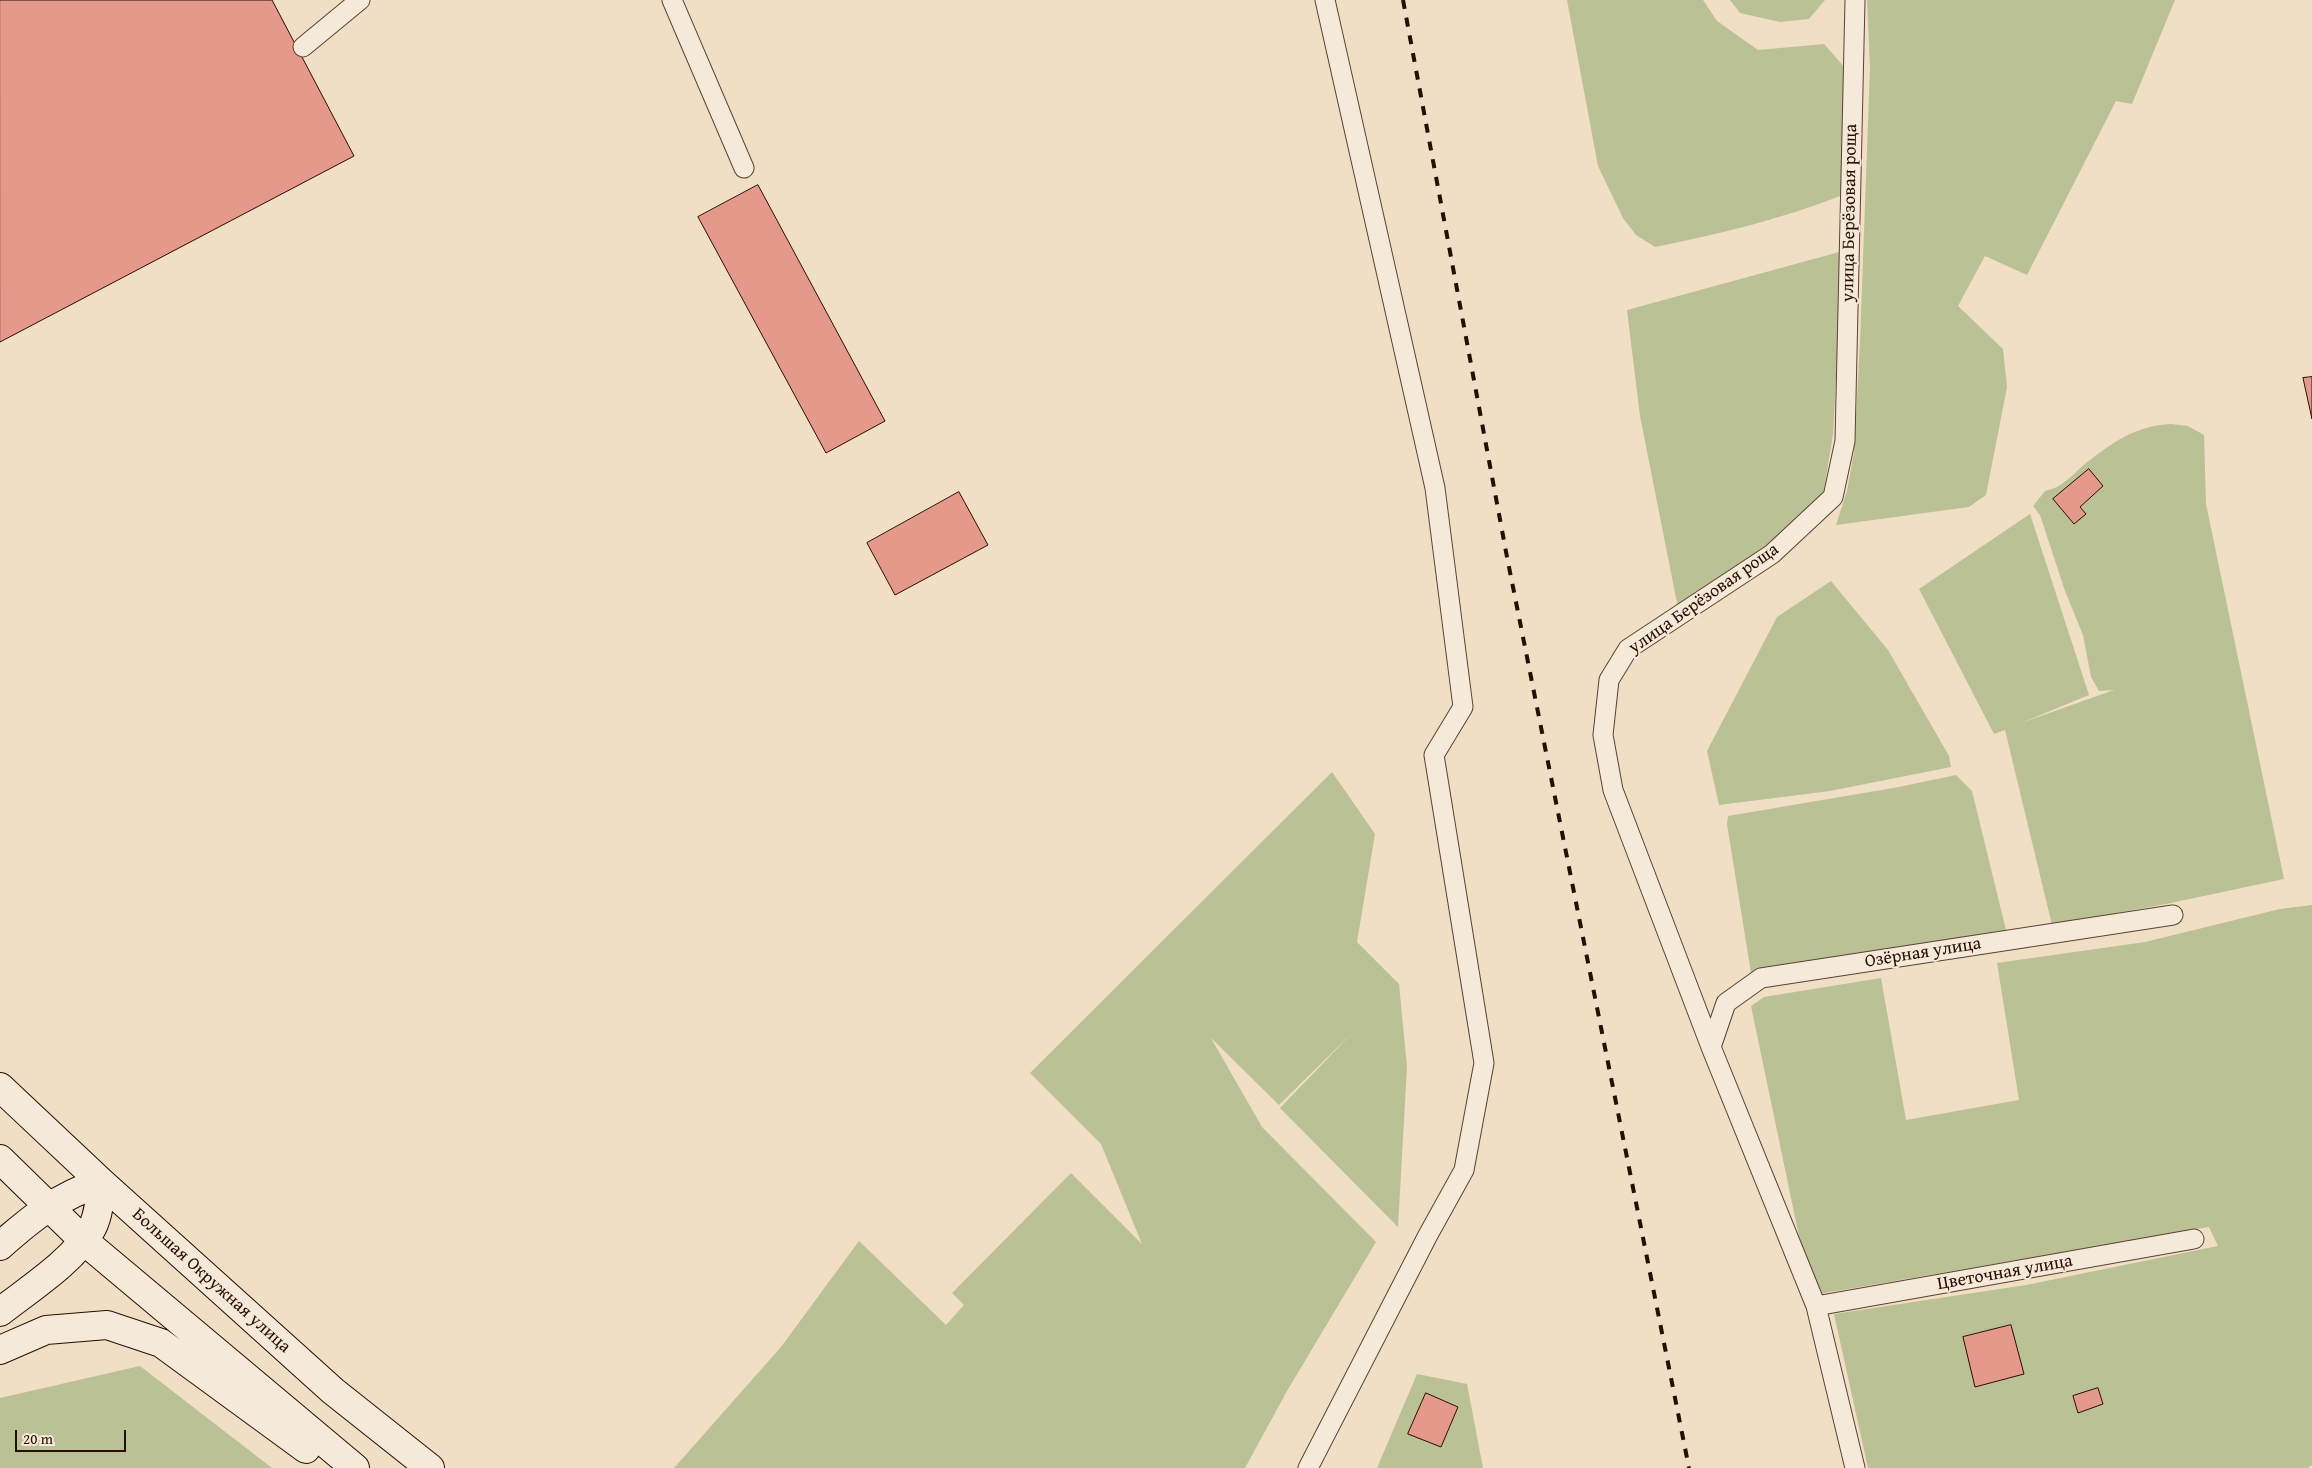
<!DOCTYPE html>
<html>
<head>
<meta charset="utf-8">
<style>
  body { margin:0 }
  #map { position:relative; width:2312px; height:1468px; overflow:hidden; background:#f0dec5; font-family:"Gentium Book Plus",serif }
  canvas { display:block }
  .scale { position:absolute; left:15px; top:1430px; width:111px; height:22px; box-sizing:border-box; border:2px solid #2a0d02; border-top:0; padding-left:6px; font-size:15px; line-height:18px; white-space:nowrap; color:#2a0d02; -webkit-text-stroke:4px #f5ead9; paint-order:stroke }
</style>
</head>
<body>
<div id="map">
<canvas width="2312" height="1468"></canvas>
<div class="scale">20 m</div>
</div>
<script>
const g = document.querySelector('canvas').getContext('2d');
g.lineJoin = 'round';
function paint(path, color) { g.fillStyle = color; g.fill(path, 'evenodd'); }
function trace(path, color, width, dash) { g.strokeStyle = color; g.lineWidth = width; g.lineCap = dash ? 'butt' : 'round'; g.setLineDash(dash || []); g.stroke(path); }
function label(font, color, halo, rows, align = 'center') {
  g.font = font + ' "Gentium Book Plus",serif'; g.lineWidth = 4; g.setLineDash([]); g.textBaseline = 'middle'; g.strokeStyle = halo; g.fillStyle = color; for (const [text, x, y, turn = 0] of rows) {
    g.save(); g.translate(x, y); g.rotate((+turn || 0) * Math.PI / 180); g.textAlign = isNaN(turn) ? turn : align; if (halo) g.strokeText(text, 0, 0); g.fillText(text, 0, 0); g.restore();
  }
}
paint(new Path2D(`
  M1567 0H1703L1717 21 1758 50 1824 44 1846 69 1843 195C1782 219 1719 234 1655 247L1636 235 1623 218 1598 166Z
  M1730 0H1825L1809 19 1780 22 1740 13Z
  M1867 0H2175L2132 104 2116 101 2027 275 1985 256 1958 306 2003 349 2007 387 1986 495 1969 507 1836 525 1847 491 1854 452 1860 343 1870 67Z
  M1843 251 1833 434 1824 490 1819 504 1806 531 1679 613 1640 416 1627 310Z
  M2171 424 2188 426 2204 435 2206 504 2284 879 2166 904 2052 925 2005 730 1994 734 1919 589 2030 514 2089 695 2021 723 2114 690 2099 691 2091 677 2083 635 2065 591 2040 515 2033 506 2045 491C2065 487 2074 472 2090 460 2116 440 2137 426 2171 424Z
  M1831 581 1888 650 1949 756 1951 767 1830 791 1719 805 1707 751 1777 617Z
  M1332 772 1375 834 1357 942 1399 984 1407 1067 1398 1227 1280 1108 1353 1032 1279 1105 1211 1038 1262 1127 1376 1242 1287 1391 1245 1468H674L781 1347 859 1241 946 1325 964 1305 952 1293 1071 1173 1142 1244 1101 1144 1030 1073Z
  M1956 775 1972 791 2006 930 1751 973 1727 824 1728 816 1899 787Z
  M2312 905V1465L2308 1468H1868L1834 1314 2026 1285 2218 1246 2209 1227 1819 1294 1805 1265 1751 1006 1764 997 1881 978 1906 1120 2019 1100 1997 963 2145 942 2280 909Z
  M140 1366 272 1468H0V1398Z
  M1417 1374 1467 1384 1483 1468H1377Z`), '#bac195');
const building = new Path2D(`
  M0 0H272L354 156 0 342Z
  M758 185 885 421 826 453 698 217Z
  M2312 377V419L2303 378Z
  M2089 469 2103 486 2080 507 2086 514 2074 524 2053 499Z
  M959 492 988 545 895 595 867 543Z
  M2011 1325 2024 1374 1975 1387 1963 1337Z
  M2098 1388 2103 1404 2078 1413 2073 1396Z
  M1426 1393 1458 1407 1441 1447 1408 1434Z`);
paint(building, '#e5998a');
trace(building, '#2a0d02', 1);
const lane = new Path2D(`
  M672 0 744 168
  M1855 0 1845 441 1833 497 1772 554 1628 649 1609 680 1603 735 1613 790 1711 1047 1816 1306 1855 1468
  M303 47 360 0
  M1711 1047 1726 1003 1761 978 2173 915
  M1816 1306 2194 1239
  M1308 1468 1428 1235 1464 1170 1484 1063 1434 755 1463 707 1435 488 1325 0`);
const secondary = new Path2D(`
  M0 1087 101 1182 333 1391 430 1468
  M0 1159 83 1240 355 1468
  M0 1246C34 1216 58 1197 101 1182
  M0 1312C29 1289 74 1261 92 1228 99 1215 100 1197 101 1182
  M0 1350 46 1330 107 1325 161 1343 306 1449`);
trace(lane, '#5c4133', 21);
trace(secondary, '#2a0d02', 30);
trace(lane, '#f5ead9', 19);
trace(secondary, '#f5ead9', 28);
trace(new Path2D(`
  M1403 0 1507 557 1689 1468`), '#2a0d02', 4, [9, 9]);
label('18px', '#2a0d02', '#f5ead9', [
  ["улица Берёзовая роща",1850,213,-89],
  ["улица Берёзовая роща",1704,599,-35],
  ["Озёрная улица",1923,953,-9],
  ["Цветочная улица",2005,1273,-10],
  ["Большая Окружная улица",211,1281,42]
]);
</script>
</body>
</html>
